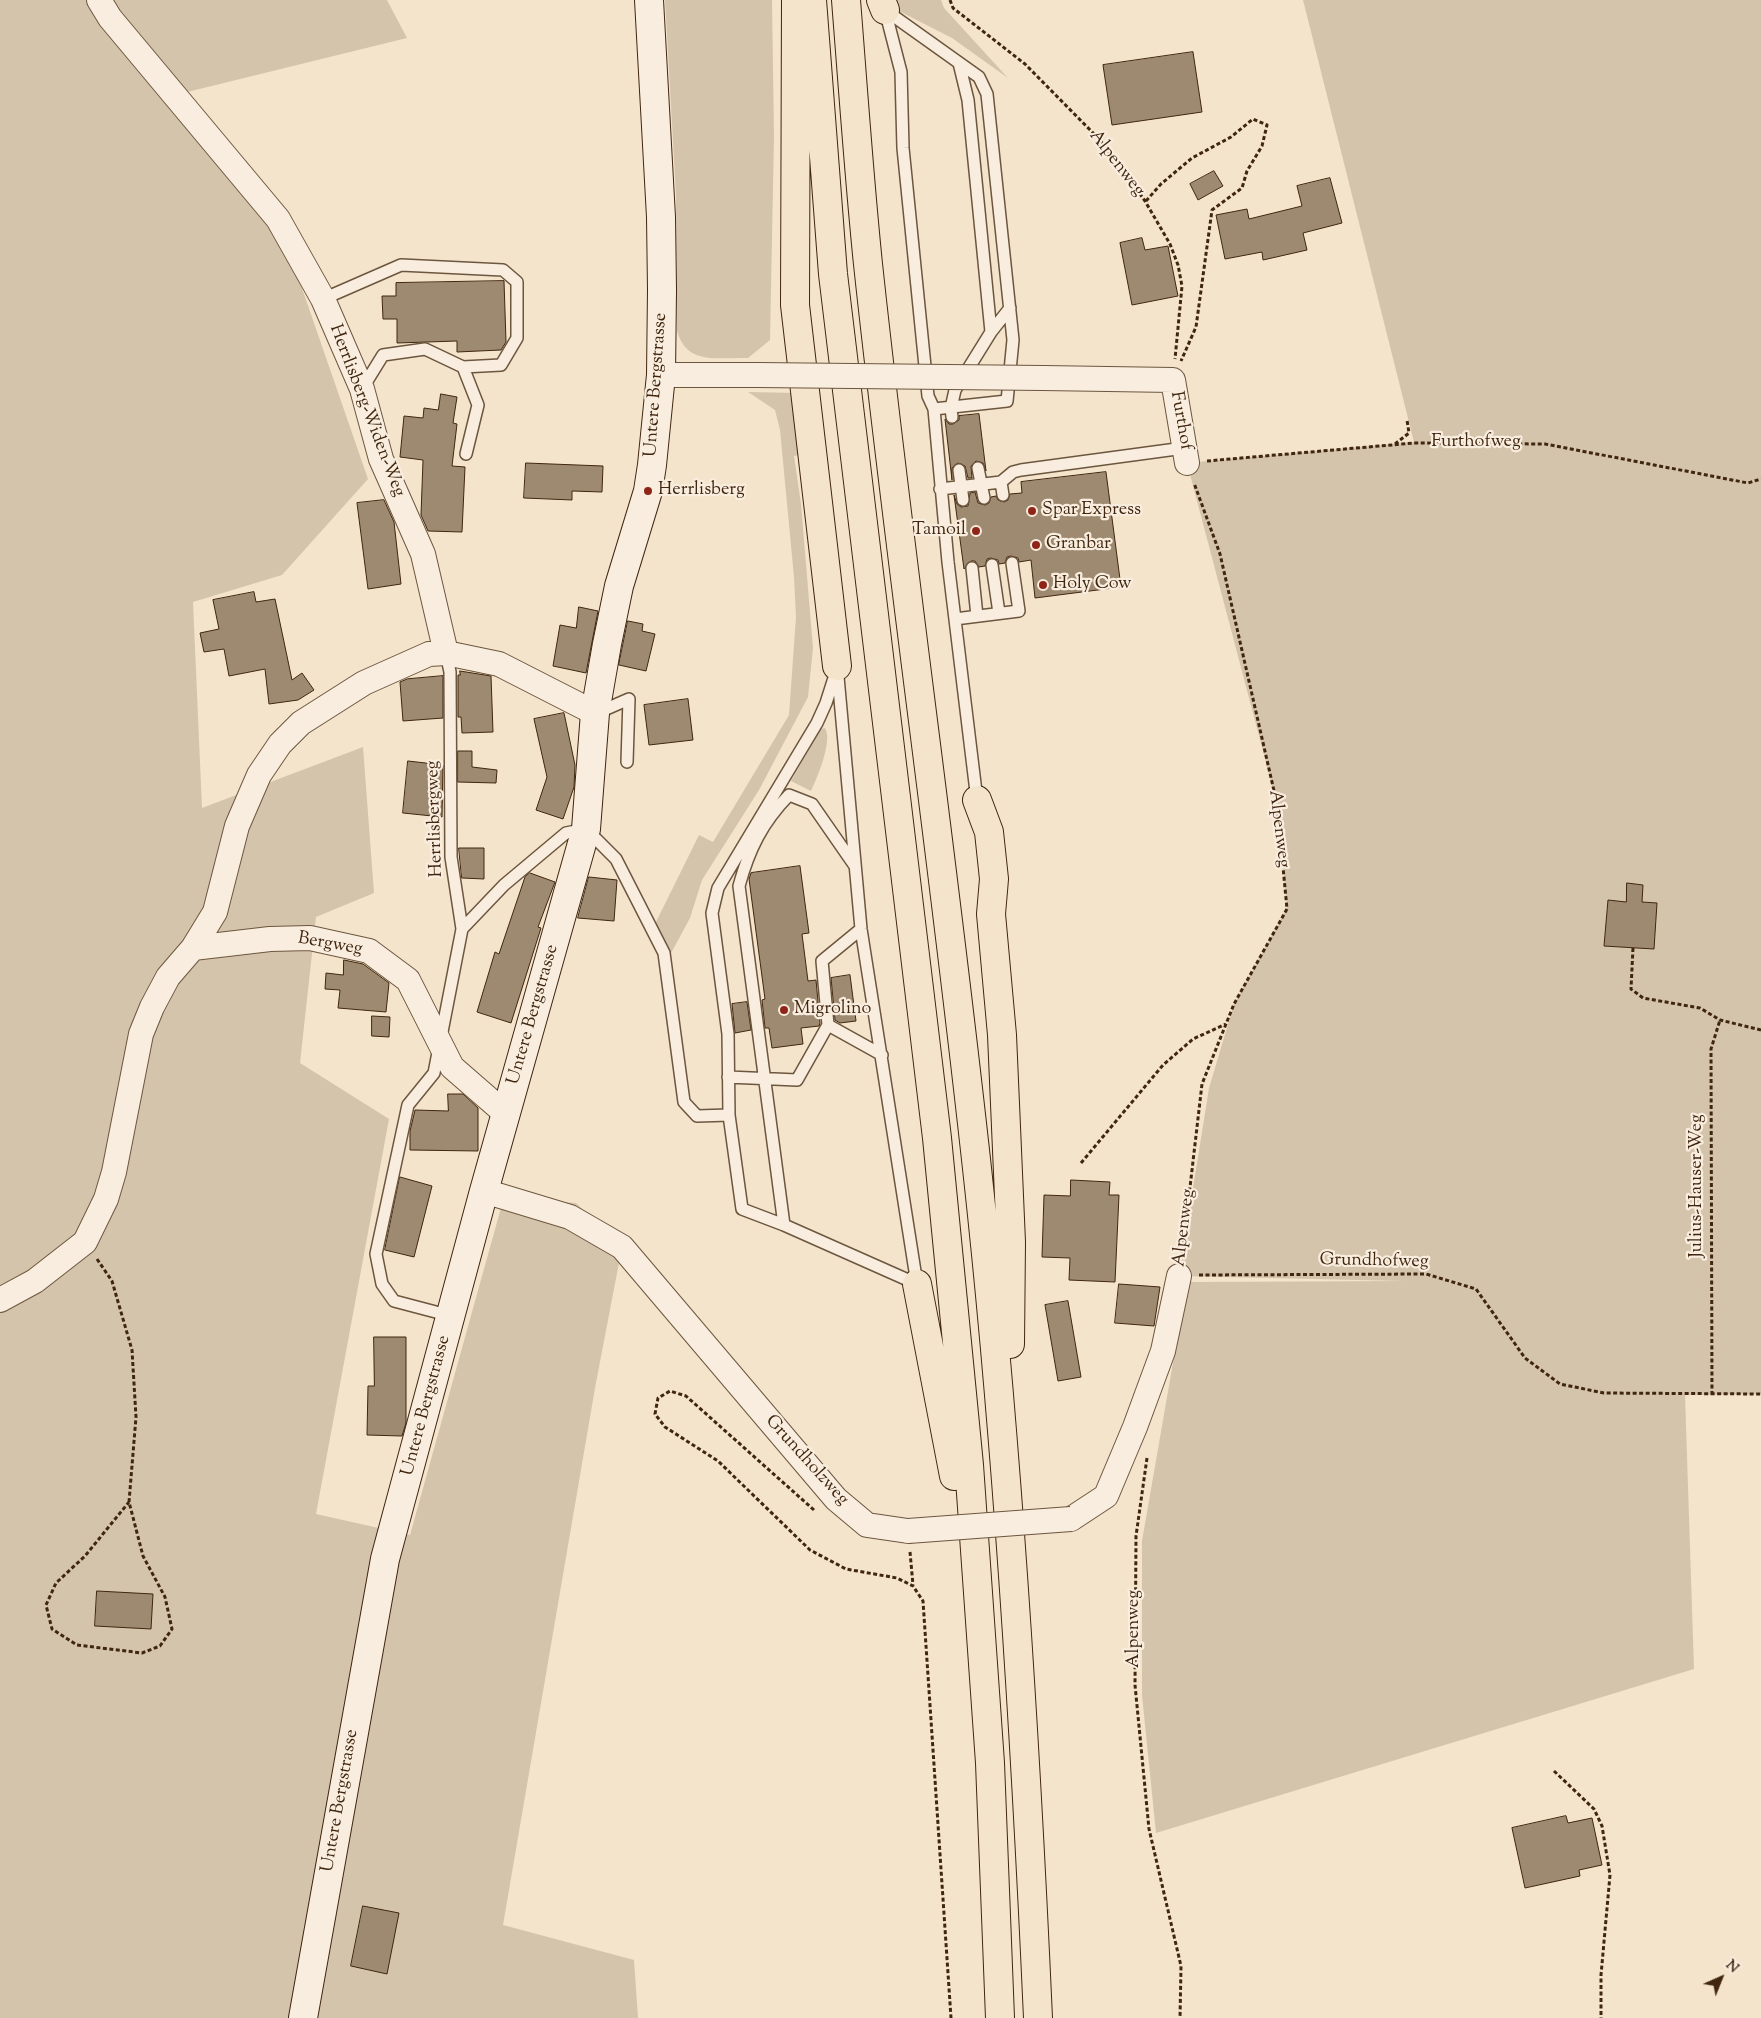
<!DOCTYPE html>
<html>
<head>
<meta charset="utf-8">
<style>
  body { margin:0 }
  #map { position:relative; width:1761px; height:2018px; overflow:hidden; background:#f4e4cc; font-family:"Sorts Mill Goudy",serif }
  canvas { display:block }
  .north { position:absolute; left:1696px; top:1953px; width:50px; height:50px; -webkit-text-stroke:4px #f8edde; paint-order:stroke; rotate:44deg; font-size:14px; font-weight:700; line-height:20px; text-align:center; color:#40260f }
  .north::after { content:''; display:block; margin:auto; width:18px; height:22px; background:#40260f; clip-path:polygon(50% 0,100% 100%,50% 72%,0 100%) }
</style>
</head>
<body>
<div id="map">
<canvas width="1761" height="2018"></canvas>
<div class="north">N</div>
</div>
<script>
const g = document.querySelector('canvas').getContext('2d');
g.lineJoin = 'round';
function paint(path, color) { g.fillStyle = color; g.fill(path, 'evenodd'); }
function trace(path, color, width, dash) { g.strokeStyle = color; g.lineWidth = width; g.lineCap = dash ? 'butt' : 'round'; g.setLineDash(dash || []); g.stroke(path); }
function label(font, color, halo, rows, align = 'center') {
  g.font = font + ' "Sorts Mill Goudy",serif'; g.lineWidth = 4.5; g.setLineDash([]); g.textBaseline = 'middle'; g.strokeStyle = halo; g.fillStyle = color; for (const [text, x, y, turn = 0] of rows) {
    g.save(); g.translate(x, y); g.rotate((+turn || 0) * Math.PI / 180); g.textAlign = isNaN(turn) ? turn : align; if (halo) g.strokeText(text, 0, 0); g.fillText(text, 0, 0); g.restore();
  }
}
paint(new Path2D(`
  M0 0H387L407 38 175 95 278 219 368 479 282 575 193 602 202 808 363 747 374 893 316 917 300 1063 389 1119 316 1514 410 1535 504 1197 576 1203 622 1247 595 1388 503 1925 634 1960 638 2018H0Z
  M665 0H772L774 136 770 340 748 358C718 357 687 366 677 331L676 195Z
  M894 0H941L944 8 1008 78 952 38 897 10Z
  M1303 0H1761V1394L1685 1395 1694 1669 1156 1833 1142 1695V1541L1187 1282 1404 1281 1179 1276 1209 1088 1234 1004 1287 908 1277 804 1187 463 1414 442Z
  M748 392 796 393 803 454 794 456 801 504 813 648 808 697 759 790 702 880 690 918 670 955 655 924 699 835 713 842 789 715 796 617 794 577 780 430 775 410Z
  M825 728C833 741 817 778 811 791L791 781 821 729Z`), '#d5c4ac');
const building = new Path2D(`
  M1193 52 1202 112 1112 125 1103 65Z
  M1214 171 1223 186 1198 200 1190 184Z
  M1330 178 1342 223 1303 233 1307 250 1263 260 1262 252 1225 259 1216 215 1247 209 1249 219 1302 206 1297 186Z
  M1142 238 1145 250 1168 246 1178 296 1132 305 1120 243Z
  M504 281 506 342 501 350 457 352V341L397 343V319H383L382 296H396V283Z
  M441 394 457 397 453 423 457 424 452 466 465 467 462 532 428 531 421 515 423 460 400 457 404 416 423 418 424 408 438 410Z
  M979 414 986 471 983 463 976 461 971 466 972 478H968L965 466 958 463 952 468V480L945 419 949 424H953L959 420V416Z
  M526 463 603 466 602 492 572 491V500L524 498Z
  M1106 472 1121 587 1035 598 1031 560 1019 562 1018 558 1011 556 1007 557 1005 563 999 564 998 560 991 558 987 559 985 566 979 567 975 561H971L964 569 954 495 957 504 961 507 968 506 970 493 975 492 978 503 985 505 989 503 991 497 996 496 998 500 1004 502 1008 500 1010 494 1022 493 1021 482Z
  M384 500 394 522 401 584 368 589 357 503Z
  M254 592 256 602 275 599 292 680 302 673 314 690 298 700 269 704 265 669 229 676 224 649 204 652 200 633 219 629 213 600Z
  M579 607 598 611 586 673 553 666 560 625 576 628Z
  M628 621 643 624 642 631 655 634 646 671 619 665Z
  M460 671 491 676 493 732 462 733 461 717H458V675H460Z
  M443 676V718L403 721 400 682 407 679Z
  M688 699 693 740 649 745 644 705Z
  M564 713 575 765 574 787 563 819 536 810 547 777 534 719Z
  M458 751H472V767L497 770 496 783 458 782Z
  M408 761 443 765 442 817 403 813Z
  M459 848H484V879L462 878Z
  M800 866 809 933 802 934 808 981 816 980 820 1023 819 1026 801 1028 803 1044 772 1048 769 1028H765L762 1000 765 999 749 879 751 873Z
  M530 873 555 882 538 927 541 928 511 1023 477 1012 495 952 499 954 525 877Z
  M589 877 617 880 614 921 578 918Z
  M1627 883 1643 885 1642 902 1657 903 1654 949 1604 946 1608 900 1626 902Z
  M344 960 363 964 389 983 386 1012 338 1008 340 990 325 989 326 973 343 975Z
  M850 975 856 1021 840 1023 835 1020 831 978Z
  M747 1002 751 1030 735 1033 732 1004Z
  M372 1016 390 1017 389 1037 372 1036Z
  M448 1094H463L478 1108V1151L410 1150V1131L415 1110 448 1111Z
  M400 1177 432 1186 414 1257 385 1250Z
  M1071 1180 1110 1182 1109 1195H1119L1115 1282 1069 1280 1070 1258 1042 1257 1044 1195 1070 1196Z
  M1119 1284 1160 1287 1154 1326 1115 1323Z
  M1068 1301 1081 1377 1058 1381 1045 1305Z
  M374 1337H406V1423L402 1436 367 1435 368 1386H374Z
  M97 1591 153 1594 151 1629 95 1626Z
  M1566 1816 1568 1823 1592 1818 1602 1865 1579 1870 1580 1876 1525 1888 1512 1828Z
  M363 1906 399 1913 387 1974 351 1966Z`);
paint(building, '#9e8971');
trace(building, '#40260f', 1);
const lane = new Path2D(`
  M885 10 901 72 903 148 928 396 934 409 948 562 977 800
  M885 10 979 77 987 94 1013 340 1007 401 934 409
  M323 299 401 265 503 270 517 282V338L501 365 463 367
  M991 332 1010 308
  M362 389 383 355 425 349 463 367 478 405 466 454
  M952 417 951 408 955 390 991 332 968 100 959 63
  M978 468 984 498
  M959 470 963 500
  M1001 482 1003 495
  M940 489 1001 482 1013 472 1021 470 1184 448
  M992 565 999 613
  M972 568 977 616
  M955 619 1019 611 1012 563
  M446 653 450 672 451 857 462 929 434 1073 408 1105 376 1254 382 1284 394 1301 451 1316
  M837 666 861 929 917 1284
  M597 713 629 699 627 762
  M855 866 812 804 789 795C762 823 749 849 739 886L784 1225 917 1284
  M462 929 504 885 566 833 586 829 616 859 664 953 684 1102 697 1116 729 1115
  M861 929 822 961 828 1025 882 1055
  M728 1077 797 1080 828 1025
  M784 1225 742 1209 729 1115 728 1034 712 913 718 888 817 723 826 703 835 675`);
const street = new Path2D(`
  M99 0 110 18 278 219 323 299 362 389 381 459 423 554 446 653
  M661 375H758
  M1043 378 1173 380 1187 463
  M193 948 270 939 310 938 369 951 408 980 452 1067 506 1114
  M484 1191 570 1217 622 1247 836 1499 867 1525 908 1531
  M0 1300 35 1281 85 1242 106 1199 114 1172 141 1034 152 1007 168 977 193 948 215 912 237 826 259 775 280 744 301 723 364 683 429 654 446 653 499 664 595 713
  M1071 1519 1106 1496 1135 1427 1163 1351 1179 1276`);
const secondary = new Path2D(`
  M303 2018 385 1559 484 1191 586 829 595 713 607 644 619 586 648 491 652 465 661 375 662 290 661 217 649 0`);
const highway = new Path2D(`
  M796 0 795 305 837 666
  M812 0 833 274 937 1138 969 1465 990 1763 1000 2018
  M846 0C853 88 859 176 868 264 902 581 949 898 982 1215 1010 1482 1026 1750 1038 2018
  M881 0 885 10
  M977 800 989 832 994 879 991 914 1002 1035 1011 1242 1010 1344
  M917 1284 954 1476`);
trace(lane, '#6d563e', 14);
trace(street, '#6d563e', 26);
trace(secondary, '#40260f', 30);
trace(highway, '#40260f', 30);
trace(new Path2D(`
  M950 0 953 8 1025 64 1100 140 1145 201 1170 244 1178 265 1182 286 1175 359
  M1146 201 1161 184 1192 158 1231 137 1253 119 1267 125 1262 146 1247 171 1242 188 1212 210 1196 327 1181 361
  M1395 444 1409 433 1407 420
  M1207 461 1414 443 1545 444 1748 483 1761 479
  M1633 948 1631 989 1643 998 1700 1008 1720 1020 1761 1030
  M1081 1163 1163 1065 1193 1039 1226 1024
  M1182 1256 1202 1084 1234 1004 1287 909 1277 804 1220 554 1194 483
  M97 1259 112 1281 132 1350 136 1417 129 1502 143 1556 165 1597 172 1629 160 1646 142 1653 77 1645 52 1629 46 1605 56 1583 85 1556 129 1502
  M1199 1275 1426 1274 1476 1289 1525 1358 1560 1384 1604 1393 1761 1394
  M1712 1395 1711 1049 1720 1020
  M1147 1458 1136 1536 1135 1685 1149 1829 1181 1966 1180 2018
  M814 1510 686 1396 670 1391 658 1398 655 1414 665 1427 718 1461 810 1550 846 1569 897 1578 913 1586 923 1601 951 2018
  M910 1552 913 1585
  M1554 1771 1594 1809 1602 1826 1610 1875 1601 1975V2018`), '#40260f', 3, [4, 2.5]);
trace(lane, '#f8edde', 11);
trace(street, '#f8edde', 24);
trace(secondary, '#f8edde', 28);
trace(highway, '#f4e4cc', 28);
const streetBridge = new Path2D(`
  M758 375 1043 378
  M908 1531 1071 1519`);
trace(streetBridge, '#6d563e', 26, []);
trace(streetBridge, '#f8edde', 24);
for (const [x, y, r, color] of [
  [648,491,5,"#8f2418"],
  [1032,511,5,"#8f2418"],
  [976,531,5,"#8f2418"],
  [1036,545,5,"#8f2418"],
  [1043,585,5,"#8f2418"],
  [784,1010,5,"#8f2418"]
]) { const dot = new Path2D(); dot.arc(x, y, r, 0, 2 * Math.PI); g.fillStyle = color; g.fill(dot); trace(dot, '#f8edde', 2); }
label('18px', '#40260f', '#f8edde', [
  ["Alpenweg",1116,164,52],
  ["Untere Bergstrasse",657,385,-86],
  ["Herrlisberg-Widen-Weg",366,411,69],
  ["Furthof",1180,421,80],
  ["Furthofweg",1476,443],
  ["Herrlisbergweg",436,819,-92],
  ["Alpenweg",1278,829,83],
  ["Bergweg",330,945,10],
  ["Untere Bergstrasse",534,1015,-74],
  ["Julius-Hauser-Weg",1698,1186,-90],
  ["Alpenweg",1185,1228,-83],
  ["Grundhofweg",1374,1262,1],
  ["Untere Bergstrasse",427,1406,-75],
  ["Grundholzweg",806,1461,48],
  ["Alpenweg",1135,1629,-90],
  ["Untere Bergstrasse",341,1801,-80]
]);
label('18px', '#40260f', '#f8edde', [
  ["Herrlisberg",658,491],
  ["Spar Express",1042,511],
  ["Tamoil",966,531,"right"],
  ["Granbar",1046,545],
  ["Holy Cow",1053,585],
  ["Migrolino",794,1010]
], 'left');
</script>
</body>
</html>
